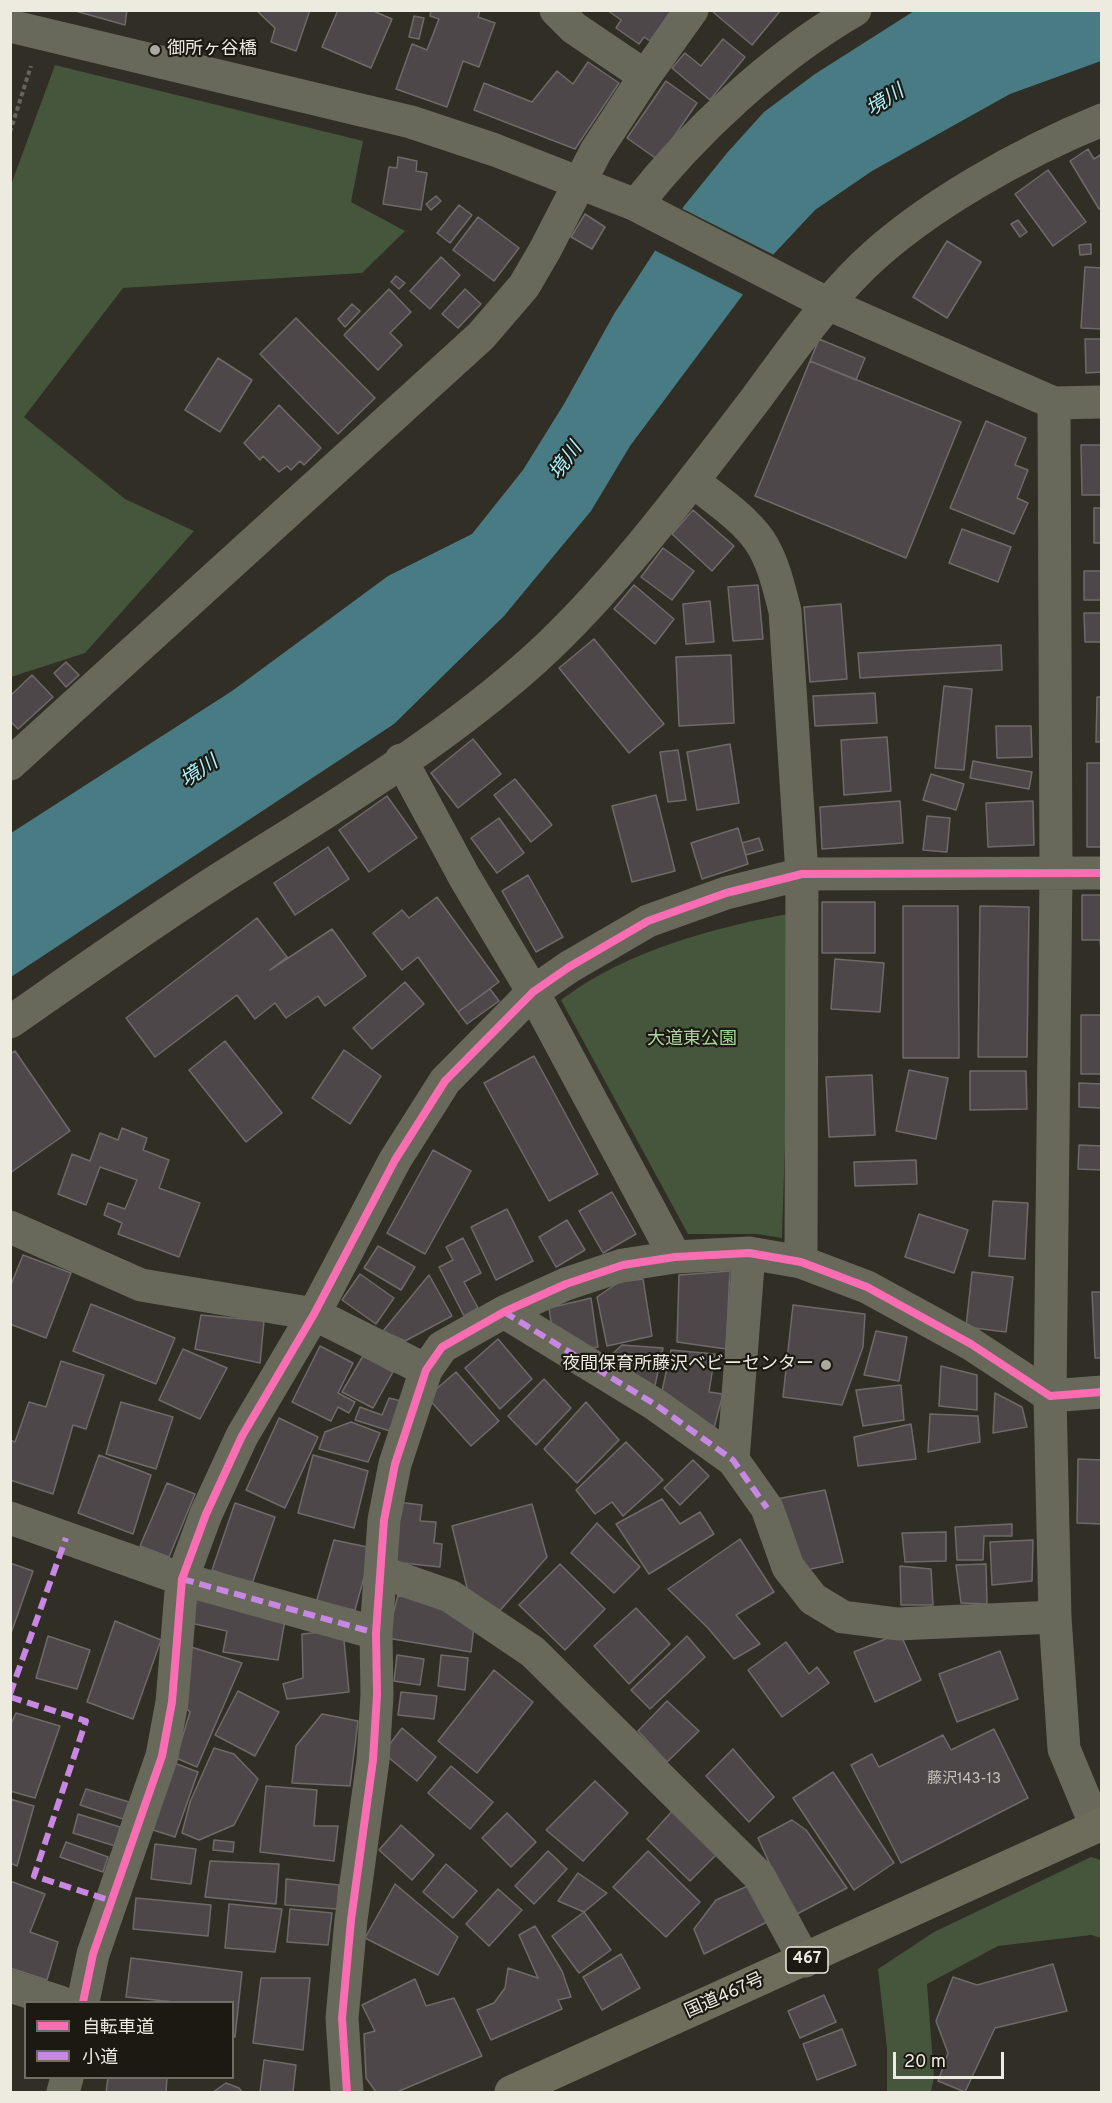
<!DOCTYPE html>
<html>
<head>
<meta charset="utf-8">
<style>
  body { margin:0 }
  #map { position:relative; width:1112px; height:2103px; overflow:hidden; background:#302e25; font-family:Overpass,"Noto Sans JP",sans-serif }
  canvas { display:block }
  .frame { position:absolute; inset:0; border:12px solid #edeae0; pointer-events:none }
  .legend { position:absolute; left:24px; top:2001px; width:210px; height:78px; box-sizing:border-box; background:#1b1911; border:2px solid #6f6d64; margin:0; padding:8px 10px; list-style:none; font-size:18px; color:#edeae0 }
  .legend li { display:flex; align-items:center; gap:12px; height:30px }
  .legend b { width:30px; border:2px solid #6f6d64 }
  .scale { position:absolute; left:893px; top:2052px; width:111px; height:27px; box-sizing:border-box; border:3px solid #edeae0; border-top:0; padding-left:8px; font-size:18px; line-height:21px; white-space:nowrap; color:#edeae0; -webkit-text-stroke:4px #1b1911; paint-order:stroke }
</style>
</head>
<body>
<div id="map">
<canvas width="1112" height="2103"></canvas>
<div class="frame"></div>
<ul class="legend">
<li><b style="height:8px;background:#f96db3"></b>自転車道</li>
<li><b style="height:8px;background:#c787e3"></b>小道</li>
</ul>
<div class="scale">20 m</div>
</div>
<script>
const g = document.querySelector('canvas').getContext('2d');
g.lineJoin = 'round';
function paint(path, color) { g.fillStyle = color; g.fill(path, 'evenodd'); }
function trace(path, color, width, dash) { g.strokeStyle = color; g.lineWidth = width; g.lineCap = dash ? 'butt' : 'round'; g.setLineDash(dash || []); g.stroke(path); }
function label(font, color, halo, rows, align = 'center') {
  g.font = font + ' Overpass,"Noto Sans JP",sans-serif'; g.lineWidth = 4.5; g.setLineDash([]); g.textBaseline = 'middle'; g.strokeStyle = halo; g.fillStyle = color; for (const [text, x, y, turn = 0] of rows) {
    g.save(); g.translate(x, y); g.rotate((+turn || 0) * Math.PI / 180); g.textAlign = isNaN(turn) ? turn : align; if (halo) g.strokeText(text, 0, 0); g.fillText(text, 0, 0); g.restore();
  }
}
paint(new Path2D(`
  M55 65 363 141 351 202 405 231 362 273 123 288 24 417 125 499 194 531 85 653 11 677V185Z
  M792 913 782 1238 757 1234H688L561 1000C627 950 713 928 792 913Z
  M1091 1857 1101 1860V1938L1091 1935 998 1946 927 1984 934 2077 931 2092H887V2048L878 1969 934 1932Z`), '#45563d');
paint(new Path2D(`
  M914 11H1101V61L1010 94 872 171 815 210 771 257 630 446 591 511 504 616 394 724 11 977V833L232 691 388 576 472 534 523 470 564 404 614 314 684 206 727 153 764 112 815 74Z`), '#487b83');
paint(new Path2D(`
  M679 207 776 256 746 296 652 249Z`), '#302e25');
const building = new Path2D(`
  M72 10H127L125 25Z
  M256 10H310L296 51 271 42 275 28Z
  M338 10H371L392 19 371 68 322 47Z
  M431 10H480L478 17 495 23 479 67 463 61 447 107 396 89 412 44 427 50 439 19 430 16Z
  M607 10 671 11 650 41 644 37 639 44 616 28 621 20Z
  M715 10H781L752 45 713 12Z
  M414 16 424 18 419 39 409 37Z
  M723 39 745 57 710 100 672 68 685 53 701 66Z
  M588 62 619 83 575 149 474 110 484 83 532 102 557 71 573 84Z
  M666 81 697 103 658 160 627 138Z
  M1088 149 1094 159 1102 154V208L1099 209 1070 161Z
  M398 157 417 161 416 171 427 173 421 210 383 204 389 167 397 168Z
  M1048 170 1086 222 1053 246 1015 194Z
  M436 196 441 201 431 210 426 204Z
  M459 205 472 215 450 243 437 233Z
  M585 214 605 227 592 249 571 237Z
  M478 217 519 248 494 281 453 250Z
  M1018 220 1027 232 1020 237 1011 224Z
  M947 241 981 262 947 318 913 297Z
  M1091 244V254L1080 255 1079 245Z
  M441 257 460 275 430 309 410 291Z
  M1085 267 1102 268V329L1081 328Z
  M396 276 405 283 399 289 391 282Z
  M389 289 411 312 390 333 402 345 378 370 344 335Z
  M465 289 481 304 458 328 442 314Z
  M352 304 360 311 345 327 338 319Z
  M296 318 375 398 338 434 260 354Z
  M819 339 865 358 856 380 810 361Z
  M1085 339H1102V372L1086 373Z
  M218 358 252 380 220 432 185 410Z
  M810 361 961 422 906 558 755 496Z
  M279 405 321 448 304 465 300 461 291 470 287 466 279 472 263 456 260 460 244 443Z
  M986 421 1026 438 1015 465 1028 470 1017 498 1028 503 1014 534 950 508Z
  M1081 445H1102V495H1082Z
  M1094 508H1102V543H1094Z
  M693 510 734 546 712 571 672 534Z
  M962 529 1011 547 998 582 949 563Z
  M663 548 694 571 672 600 641 577Z
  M1084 571H1102V600H1084Z
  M634 585 674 619 655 644 614 609Z
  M758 585 763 639 733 641 728 587Z
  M710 601 714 642 686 644 683 604Z
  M841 604 847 679 810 682 804 607Z
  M1084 613H1102V642H1085Z
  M594 639 664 724 629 753 559 668Z
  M1001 645 1002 670 860 678 858 653Z
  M731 655 734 723 679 726 676 657Z
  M66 662 79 675 66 687 54 673Z
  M32 675 53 697 18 729 10 721V696Z
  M944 686 972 689 964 770 935 768Z
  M875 693 877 723 815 726 813 696Z
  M1097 697H1102V742H1096Z
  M996 726H1031L1032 757 997 758Z
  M887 737 891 791 844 795 841 740Z
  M473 739 501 774 458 808 431 773Z
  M730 744 739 803 697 810 687 752Z
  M678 750 686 800 668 802 660 752Z
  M973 761 1032 772 1029 789 970 778Z
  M1087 763H1102V847H1087Z
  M931 774 964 784 956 810 923 800Z
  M515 779 552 825 531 842 494 795Z
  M656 795 675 871 632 882 612 806Z
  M387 796 417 838 369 872 339 830Z
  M900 801 903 843 822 849 820 807Z
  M1033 801 1034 845 988 847 986 803Z
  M927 816 950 818 947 852 923 850Z
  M499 818 524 853 497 873 471 838Z
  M738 828 748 864 702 879 691 843Z
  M759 838 763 850 746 855 742 843Z
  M328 847 349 879 295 915 274 883Z
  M528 875 563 937 536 952 502 891Z
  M1082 895H1102V962L1100 940H1082Z
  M437 897 499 982 458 1012 418 957 402 970 373 933 402 910 409 918Z
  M822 902H875V953H822Z
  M903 906H958L959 1058H903Z
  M980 906 1029 907 1027 1057H978Z
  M257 918 287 957 270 970 332 929 366 976 325 1006 318 996 286 1018 275 1003 255 1019 237 995 155 1057 126 1018Z
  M835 959 884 963 880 1012 831 1009Z
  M405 982 424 1004 372 1049 353 1028Z
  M490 989 499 1001 467 1024 458 1012Z
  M1081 1015H1101V1074H1081Z
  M225 1041 282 1113 246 1142 189 1070Z
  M344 1050 381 1076 350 1124 312 1098Z
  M15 1051 70 1131 10 1173V1054Z
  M534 1056 598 1174 549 1201 484 1083Z
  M909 1070 948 1078 936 1139 896 1131Z
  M970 1071H1026L1027 1109 970 1110Z
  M872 1075 875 1135 829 1137 826 1077Z
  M1079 1083 1102 1084V1108L1079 1107Z
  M122 1128 147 1138 143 1150 169 1160 159 1188 200 1203 179 1257 118 1234 122 1223 104 1215 108 1203 125 1209 137 1180 100 1167 86 1205 58 1194 72 1154 90 1161 100 1133 118 1140Z
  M1079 1145 1102 1146V1170L1078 1169Z
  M433 1150 471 1171 425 1254 387 1233Z
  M916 1160 917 1184 855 1186 854 1162Z
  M612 1192 636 1234 603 1253 579 1211Z
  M993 1201 1028 1203 1025 1259 989 1256Z
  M507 1209 533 1261 496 1280 471 1227Z
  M919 1214 968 1230 954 1273 905 1257Z
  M567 1220 585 1250 556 1267 539 1237Z
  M463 1238 481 1273 464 1282 478 1308 464 1316 439 1267 453 1260 446 1247Z
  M378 1246 415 1267 401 1290 364 1268Z
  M23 1255 71 1273 46 1338 10 1324V1287Z
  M730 1271 726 1349 677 1342 679 1275Z
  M972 1272 1013 1277 1006 1332 966 1327Z
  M360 1274 394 1298 376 1324 342 1300Z
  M429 1275 452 1316 405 1341 383 1331Z
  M643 1279 652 1336 607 1346 597 1297 619 1282Z
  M1092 1292H1102V1358H1095Z
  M591 1298 598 1347 577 1351 553 1336 549 1308Z
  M91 1304 175 1338 156 1384 73 1351Z
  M793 1305 865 1314 863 1347 842 1405 783 1397Z
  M201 1315 264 1321 260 1363 195 1349Z
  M876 1331 907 1337 899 1381 864 1375Z
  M498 1339 532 1379 500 1409 465 1368Z
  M622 1345 663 1348 653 1395 608 1358Z
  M320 1346 353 1363 338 1393 355 1402 349 1413 338 1407 331 1421 292 1402Z
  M183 1349 227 1368 200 1419 159 1400Z
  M671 1350 715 1354 709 1392 723 1394 714 1428 660 1400Z
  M363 1356 393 1372 373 1408 342 1392Z
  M61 1361 104 1375 86 1429 73 1425 53 1494 10 1480V1440L15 1442 29 1402 46 1407Z
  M941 1366 977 1375V1410L939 1406Z
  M456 1372 499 1421 471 1446 427 1397Z
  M544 1379 571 1408 536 1445 508 1416Z
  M901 1385 904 1420 863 1426 856 1390Z
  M995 1393 1022 1407 1027 1427 993 1433Z
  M389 1398 405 1402 393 1432 355 1420 360 1407 382 1415Z
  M121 1402 173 1417 156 1469 106 1454Z
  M586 1402 619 1440 577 1483 544 1449Z
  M930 1414 978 1416 980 1442 928 1452Z
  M279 1418 318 1437 285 1508 246 1490Z
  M351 1422 380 1433 368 1462 319 1449 325 1432Z
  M911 1424 916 1459 858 1466 854 1437Z
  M626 1442 663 1480 623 1516 612 1502 595 1514 576 1490Z
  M99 1455 151 1475 133 1534 78 1513Z
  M313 1455 368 1471 354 1528 298 1513Z
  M1078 1459 1102 1460V1524L1077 1523Z
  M693 1460 709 1476 680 1505 664 1488Z
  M167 1483 195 1494 169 1557 140 1546Z
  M825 1490 843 1562 797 1572 776 1499Z
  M662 1499 680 1524 700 1512 714 1534 649 1574 616 1524Z
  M398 1502 422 1505 420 1521 436 1522 434 1543 442 1544 440 1567 392 1562Z
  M235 1503 275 1517 252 1584 212 1570Z
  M532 1504 547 1557 496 1615 468 1592 452 1526Z
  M597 1523 640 1567 614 1593 571 1553Z
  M1012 1524V1536H984L983 1560H957L955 1527Z
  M946 1532V1561L905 1562 902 1533Z
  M740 1539 774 1592 736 1615 760 1644 734 1659 708 1628 668 1589Z
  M334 1540 372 1548 355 1610 316 1603Z
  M1033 1540 1032 1581 992 1585 990 1542Z
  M10 1563 33 1571 10 1636Z
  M560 1564 605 1609 565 1650 519 1605Z
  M986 1564 987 1604 961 1603 956 1565Z
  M900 1566 931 1569 933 1605H901Z
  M198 1591 286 1614 278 1660 223 1652 227 1631 190 1623Z
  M398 1595 450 1612 474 1626 471 1652 387 1638Z
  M636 1608 670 1644 629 1684 594 1646Z
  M115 1621 161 1640 133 1719 87 1702Z
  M343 1630 349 1692 287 1699 283 1684 303 1678 302 1634Z
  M900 1633 921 1680 875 1702 854 1652Z
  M48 1636 90 1650 77 1689 36 1678Z
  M687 1636 705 1657 650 1709 631 1690Z
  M786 1642 809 1674 817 1667 829 1683 782 1717 748 1670Z
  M188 1646 242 1663 197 1767 176 1758 190 1712 184 1706Z
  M1000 1651 1018 1699 957 1722 939 1674Z
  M397 1655 424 1659 420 1685 394 1681Z
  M441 1655 468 1658 465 1690 438 1686Z
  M494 1670 533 1702 477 1773 438 1741Z
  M238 1691 279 1712 255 1756 215 1735Z
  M401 1692 437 1696 434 1719 398 1715Z
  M667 1701 699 1731 667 1762 638 1731Z
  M16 1713 60 1726 35 1798 10 1791V1726Z
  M322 1714 358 1721 350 1786 292 1783 296 1746Z
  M402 1728 436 1757 417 1781 383 1753Z
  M994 1729 1028 1798 901 1863 851 1765 872 1754 879 1767 943 1735 951 1750Z
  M214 1748 234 1754 258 1779 234 1825 199 1840 182 1833 190 1802Z
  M733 1749 774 1797 749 1822 706 1776Z
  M174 1763 198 1772 175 1837 153 1830Z
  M451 1766 493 1802 470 1829 428 1793Z
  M833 1772 894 1863 854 1890 793 1798Z
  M595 1781 628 1813 583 1861 546 1830Z
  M266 1786 317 1790 314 1826H338L334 1861 260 1852Z
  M86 1789 129 1802 123 1819 80 1805Z
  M10 1799 34 1806 17 1866 10 1863Z
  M674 1809 718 1853 690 1881 647 1839Z
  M507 1813 536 1842 511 1867 482 1838Z
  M78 1814 120 1827 115 1846 73 1833Z
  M792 1820 806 1830 847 1888 793 1916 758 1838Z
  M401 1825 434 1855 412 1880 379 1850Z
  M214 1840 234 1842 233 1852 213 1850Z
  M66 1842 108 1857 103 1872 60 1857Z
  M155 1844 196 1849 191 1884 151 1879Z
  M548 1851 567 1869 534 1904 515 1886Z
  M648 1851 700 1902 666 1937 613 1887Z
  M210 1861 279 1864 276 1904 205 1897Z
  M446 1864 477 1891 453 1918 423 1892Z
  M578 1873 607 1893 584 1912 558 1901Z
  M286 1879 339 1885 337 1909 285 1905Z
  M10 1881 45 1894 30 1932 58 1942 47 1980 10 1968Z
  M395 1884 458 1937 438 1975 365 1938Z
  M748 1886 769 1921 704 1954 694 1929 716 1900Z
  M498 1889 522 1910 489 1946 466 1924Z
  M136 1898 211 1905 208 1936 133 1929Z
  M229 1904 282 1909 275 1952 225 1948Z
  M290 1909 332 1913 328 1945 287 1942Z
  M584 1912 611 1950 579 1973 552 1936Z
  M535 1926 562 1971 571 1997 558 2000 562 2009 491 2040 477 2010 494 2003 505 1988 508 1968 538 1978 519 1935Z
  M621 1954 640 1988 602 2010 583 1977Z
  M131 1958 242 1972 235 2037 232 2036V2002H174L126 1997Z
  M1053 1964 1067 2011 995 2028 965 2092 938 2081 948 2053 936 2021 953 1977 977 1985Z
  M261 1978H310L303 2050 253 2043Z
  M415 1979 426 2006 454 1998 482 2056 397 2092H376L366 2078 364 2034 375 2031 362 2005Z
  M824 1995 836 2022 800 2038 788 2011Z
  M842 2029 856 2065 817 2080 803 2044Z
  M264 2060 296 2065 293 2092H260Z
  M108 2078H167L166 2092H106Z
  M226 2083 239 2088 242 2092H213Z`);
paint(building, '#4e4749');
trace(building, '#6f6a69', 1.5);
trace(new Path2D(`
  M10 132 31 66`), '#65645b', 4, [4.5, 3]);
trace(new Path2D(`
  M556 10 574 28 645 76
  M10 26 411 122 495 150 636 205 828 304 1054 403 1102 402
  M636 205C693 132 774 57 855 10
  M1054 403 1056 874 1050 1396 1055 1617 1064 1749 1096 1826
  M693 481C715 499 743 517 759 540 773 560 779 588 785 611L802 874 801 1262
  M401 760 465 878 533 992 675 1257
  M10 764 481 336 524 286 545 250 596 151 645 76 692 10
  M10 1022C79 974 148 925 218 880 327 811 441 744 536 658 616 585 689 486 755 400 789 354 822 306 863 266 924 207 1023 152 1102 120
  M10 1227 141 1285 314 1314 426 1370
  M504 1312 656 1405 733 1460 767 1508 788 1567 813 1599 843 1617 898 1624 1055 1617
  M733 1460 749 1253
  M10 1518 182 1579 376 1633
  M381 1572 450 1596 533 1652 759 1876 805 1961
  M10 1986 60 2002
  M83 2002 93 1954 162 1756 172 1702 182 1579 206 1514 242 1436 314 1314 395 1160 445 1081 533 992 569 967 648 921 726 893 802 874 1102 873
  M63 2092 67 2078
  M347 2092 342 2018 351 1920 373 1760 377 1695 376 1633 384 1520 395 1464 426 1370 442 1347 504 1312 566 1284 623 1265 675 1257 749 1253 801 1262 867 1287 971 1344 1050 1396 1102 1392`), '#68685b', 33);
trace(new Path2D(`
  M511 2092 1102 1824`), '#6e6d5c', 33);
trace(new Path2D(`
  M504 1312 656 1405 733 1460 767 1508
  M182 1579 376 1633
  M10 1694 66 1538
  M10 1697 86 1721 34 1876 112 1901`), '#c787e3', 6, [12, 6]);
trace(new Path2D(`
  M83 2002 93 1954 162 1756 172 1702 182 1579 206 1514 242 1436 314 1314 395 1160 445 1081 533 992 569 967 648 921 726 893 802 874 1102 873
  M347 2092 342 2018 351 1920 373 1760 377 1695 376 1633 384 1520 395 1464 426 1370 442 1347 504 1312 566 1284 623 1265 675 1257 749 1253 801 1262 867 1287 971 1344 1050 1396 1102 1392`), '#f96db3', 8);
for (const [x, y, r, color] of [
  [155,50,6,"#aba89f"],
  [826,1365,6,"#aba89f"]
]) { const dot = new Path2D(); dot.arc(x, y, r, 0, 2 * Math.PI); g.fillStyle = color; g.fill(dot); trace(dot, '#1b1911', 2); }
label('15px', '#c5c1ba', null, [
  ["藤沢143-13",964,1780]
]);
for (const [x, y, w] of [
  [807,1960,42]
]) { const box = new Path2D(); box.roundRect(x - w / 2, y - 13, w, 26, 4.5); g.fillStyle = '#1b1911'; g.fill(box); trace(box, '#edeae0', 1.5); }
label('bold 16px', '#edeae0', null, [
  ["467",807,1960]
]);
label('18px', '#edeae0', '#1b1911', [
  ["御所ヶ谷橋",167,50],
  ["夜間保育所藤沢ベビーセンター",814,1365,"right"]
], 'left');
label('18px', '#aad59b', '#1b1911', [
  ["大道東公園",692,1040]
]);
label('18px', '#edeae0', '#1b1911', [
  ["国道467号",725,1997,-24]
]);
label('italic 20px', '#abf2ff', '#1b1911', [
  ["境川",886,102,-32],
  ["境川",567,462,-54],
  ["境川",200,773,-34]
]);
</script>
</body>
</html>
